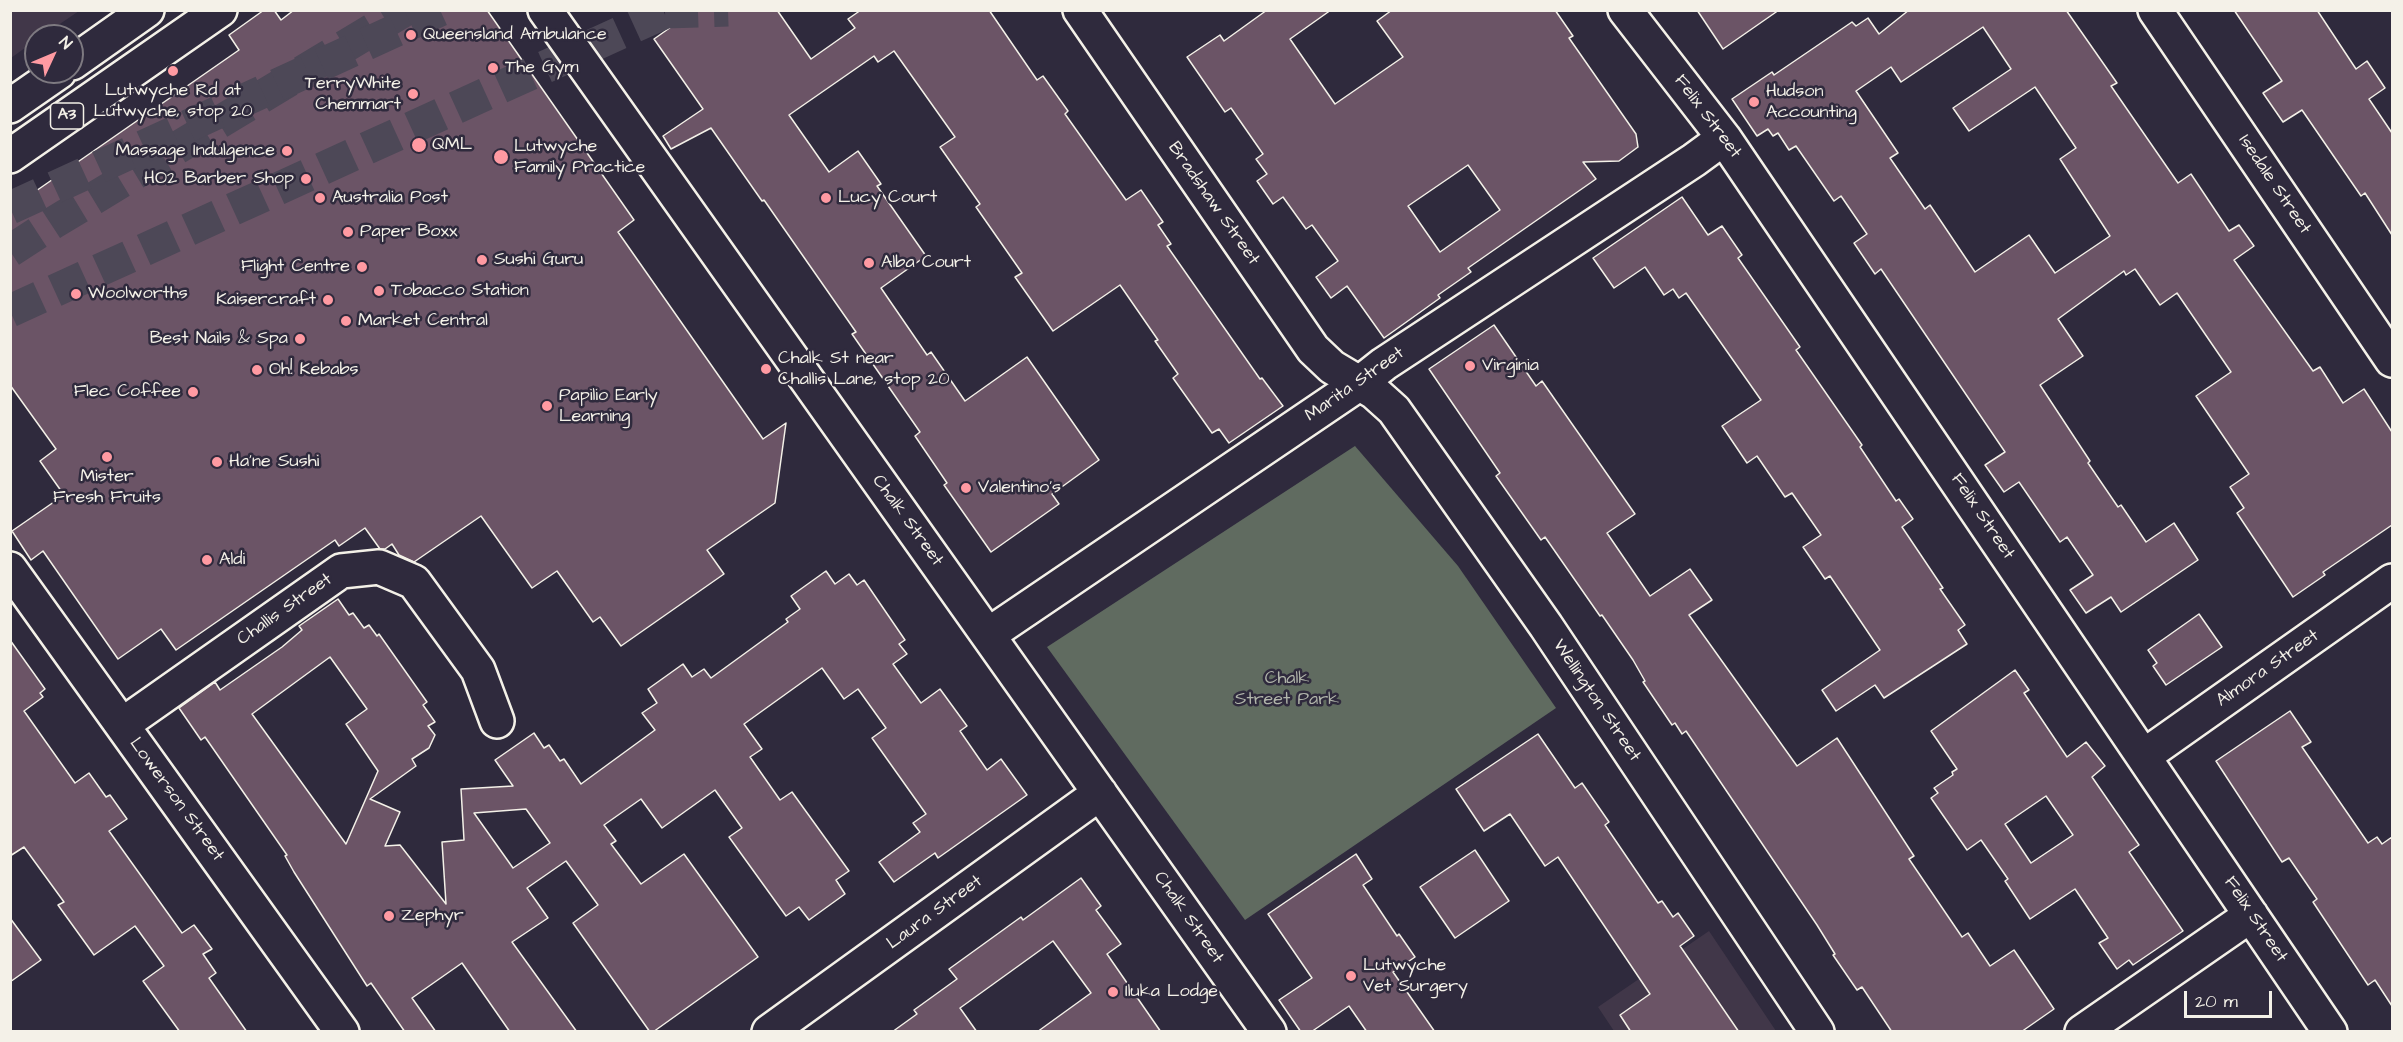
<!DOCTYPE html>
<html>
<head>
<meta charset="utf-8">
<style>
  body { margin:0 }
  #map { position:relative; width:2403px; height:1042px; overflow:hidden; background:#2f2a3d; font-family:"Architects Daughter",sans-serif }
  canvas { display:block }
  .frame { position:absolute; inset:0; border:12px solid #f4f1e8; pointer-events:none }
  .north { position:absolute; left:24px; top:24px; width:60px; height:60px; box-sizing:border-box; background:#2f2a3d; border:2px solid #7e7a81; border-radius:50%; rotate:46deg; font-size:16px; font-weight:700; line-height:24px; text-align:center; color:#f4f1e8 }
  .north::after { content:''; display:block; margin:auto; width:21px; height:27px; background:#ff9aa2; clip-path:polygon(50% 0,100% 100%,50% 72%,0 100%) }
  .scale { position:absolute; left:2184px; top:991px; width:88px; height:27px; box-sizing:border-box; border:3px solid #f4f1e8; border-top:0; padding-left:8px; font-size:18px; line-height:21px; white-space:nowrap; color:#f4f1e8; -webkit-text-stroke:4px #2f2a3d; paint-order:stroke }
</style>
</head>
<body>
<div id="map">
<canvas width="2403" height="1042"></canvas>
<div class="frame"></div>
<div class="north">N</div>
<div class="scale">20 m</div>
</div>
<script>
const g = document.querySelector('canvas').getContext('2d');
g.lineJoin = 'round';
function paint(path, color) { g.fillStyle = color; g.fill(path, 'evenodd'); }
function trace(path, color, width, dash) { g.strokeStyle = color; g.lineWidth = width; g.lineCap = dash ? 'butt' : 'round'; g.setLineDash(dash || []); g.stroke(path); }
function label(font, color, halo, rows, align = 'center') {
  g.font = font + ' "Architects Daughter",sans-serif'; g.lineWidth = 5; g.setLineDash([]); g.textBaseline = 'middle'; g.strokeStyle = halo; g.fillStyle = color; for (const [text, x, y, turn = 0] of rows) {
    g.save(); g.translate(x, y); g.rotate((+turn || 0) * Math.PI / 180); g.textAlign = isNaN(turn) ? turn : align; if (halo) g.strokeText(text, 0, 0); g.fillText(text, 0, 0); g.restore();
  }
}
paint(new Path2D(`
  M11 10H79V11L42 36H36V40L11 58Z
  M1709 931 1776 1031H1614L1598 1007Z`), '#413749');
paint(new Path2D(`
  M1355 446 1458 566 1556 708 1245 920 1047 647Z`), '#606b60');
const building = new Path2D(`
  M264 10H274L281 20 294 10H487L634 220 618 232 763 439 786 423 775 503 707 550 724 574 621 646 600 617 593 622 557 571 532 588 481 516 414 562 399 555 392 544 385 549H380L365 528 339 546 335 540 176 650 161 629 118 659 43 551 31 560 12 531 64 495 40 461 56 449 10 385V209L239 50 229 35Z
  M695 10H777L811 59 855 28 848 19 861 10H989L1037 80 1043 76 1068 111 1065 114 1126 200 1141 190 1163 222 1158 225 1171 244 1167 246 1260 379 1262 378 1283 406 1229 443 1219 429 1212 433 1173 378 1178 374 1155 341 1158 340 1120 285 1053 331 1015 277 1022 273 976 207 980 204 940 147 955 137 894 51 878 62 874 56 789 115 829 172 858 151 881 184 877 186 926 256 881 288 927 355 931 352 965 401 1027 357 1099 460 1052 494 1059 504 991 552 944 485 947 483 915 436 920 432 852 334 856 332 764 200 762 201 711 128 671 149 663 136 703 109 654 39Z
  M1267 10H1331L1290 39 1335 104 1403 57 1377 21 1392 10H1555L1573 36 1569 38 1636 134 1638 147 1619 161 1583 162 1596 179 1468 268 1471 272 1438 295 1440 298 1384 338 1347 286 1331 298 1316 277 1338 261 1312 225 1306 229 1283 197 1273 204 1257 181 1267 174 1256 159 1263 154 1231 108 1225 112 1187 57 1220 35 1224 41ZM1468 165 1500 210 1440 252 1408 206Z
  M1697 10H1779L1723 49Z
  M1909 10H2066L2117 83 2111 86 2178 183 2191 174 2229 231 2239 225 2254 246 2234 260 2313 371 2320 367 2343 403 2364 389 2392 432V525L2323 572 2325 575 2293 597 2237 513 2244 508 2230 487 2249 474 2196 396 2231 372 2177 293 2160 305 2135 269 2126 275 2124 271 2058 319 2083 356 2040 385 2090 461 2088 463 2118 507 2121 505 2146 542 2174 523 2198 560 2121 612 2111 597 2086 613 2070 590 2093 575 2067 537 2060 542 2019 482 2004 492 1985 465 2005 452 1881 269 1875 274 1854 243 1867 234 1841 196 1834 201 1796 146 1789 150 1778 133 1773 136 1768 129 1757 136 1732 99 1772 72 1774 75 1852 22 1856 26 1868 18 1879 34ZM1983 27 2011 69 1953 108 1969 131 2035 87 2076 148 2060 159 2110 236 2055 273 2029 235 1975 272 1930 205 1925 209 1890 158 1898 153 1856 91 1891 67 1901 82Z
  M2234 10H2317L2356 69 2367 61 2385 88 2369 99 2392 133V235L2365 193 2361 196 2302 110 2283 122 2263 93 2282 81Z
  M1682 197 1708 235 1722 226 1742 255 1738 258 1800 347 1796 350 1862 445 1860 447 1896 501 1899 499 1913 519 1902 527 1943 588 1940 589 1965 625 1958 630 1967 644 1884 698 1875 685 1836 711 1822 690 1880 650 1830 576 1825 579 1803 547 1821 535 1792 493 1785 497 1757 456 1747 463 1722 426 1761 400 1686 293 1679 298 1673 289 1664 295 1645 267 1614 288 1593 258Z
  M1494 325 1536 386 1542 381 1635 514 1607 533 1650 596 1690 569 1712 600 1689 615 1797 766 1837 738 1914 856 1909 859 1962 937 1968 933 1990 966 2014 950 2054 1009 2021 1032H1892L1862 987 1857 990 1833 955 1835 954 1817 925 1686 731 1682 734 1675 723 1672 725 1643 682 1645 681 1633 660 1602 615 1600 616 1545 537 1541 540 1496 476 1500 473 1429 369Z
  M826 571 835 584 849 574 857 585 864 580 905 640 899 644 907 654 893 664 921 703 940 689 967 726 960 731 987 770 1001 759 1027 795 938 858 935 853 894 882 879 862 920 832 913 823 926 814 872 738 886 728 858 689 844 699 822 668 744 724 762 749 750 757 780 800 792 792 849 871 836 880 845 894 809 920 799 907 786 916 729 837 742 828 715 790 662 828 641 799 604 825 616 841 611 844 641 884 684 854 758 957 653 1032H650L573 923 598 905 566 861 527 888 548 918 512 942 577 1032H510L462 963 412 998 436 1032H405L371 983 367 986 294 872 285 856 287 855 205 737 201 740 179 708 215 682 220 690 282 647 302 630 299 626 338 599 349 615 353 613 364 628 369 625 377 636 379 634 427 702 423 705 435 722 428 726 435 735 429 748 412 759 416 766 370 799 400 812 385 846 400 845 446 904 442 842 464 840 461 789 513 786 495 760 534 733 544 748 549 745 560 761 564 759 581 784 655 730 642 713 657 703 648 689 683 664 692 677 704 669 711 678 788 622 786 619 800 609 791 596ZM330 657 367 709 346 724 378 771 346 844 252 714ZM526 809 550 843 513 868 474 813Z
  M2199 614 2222 647 2166 685 2153 666 2157 663 2148 650Z
  M10 640 45 689 40 693 43 697 24 711 75 783 89 773 106 797 110 795 127 819 109 831 182 933 194 925 212 949 203 954 216 973 209 978 247 1032H180L143 981 164 966 135 926 94 955 58 905 64 902 24 847 10 856Z
  M2015 670 2029 690 2024 693 2067 757 2086 742 2105 766 2092 777 2139 845 2129 852 2183 931 2133 965 2129 960 2117 969 2099 943 2108 938 2075 889 2030 919 2005 881 2008 879 1981 840 1967 850 1931 798 1938 793 1934 788 1953 775 1952 772 1957 769 1931 731ZM2046 796 2073 835 2031 863 2005 824Z
  M2290 711 2311 742 2302 747 2368 843 2377 837 2382 844 2392 837V1006L2375 980 2368 985 2313 902 2317 899 2289 858 2282 862 2216 761Z
  M1538 734 1575 788 1582 783 1609 822 1605 825 1658 903 1662 901 1673 917 1678 913 1694 936 1680 946 1739 1032H1631L1620 1015 1650 994 1558 857 1545 866 1510 814 1484 831 1456 789Z
  M1475 850 1509 901 1455 938 1420 887Z
  M1356 854 1372 879 1363 885 1397 936 1399 934 1415 957 1393 972 1435 1032H1367L1349 1006 1311 1032H1301L1279 1000 1312 978 1268 914Z
  M1081 878 1101 906 1096 910 1121 944 1107 954 1161 1032H1037L1091 993 1053 941 960 1008 977 1032H892L917 1014 914 1010 957 979 949 969 1021 917 1023 920Z
  M10 918 41 960 10 982Z`);
paint(building, '#6b5466');
trace(building, '#f4f1e8', 1.5);
trace(new Path2D(`
  M10 251 53 223 405 10`), '#4d4857', 33, [33, 16]);
trace(new Path2D(`
  M665 12 728 10
  M10 208 440 10
  M10 311 670 10`), '#4d4857', 33, [33, 16]);
const minor = new Path2D(`
  M545 10 1269 1032
  M1080 10 1313 349 1332 367 1374 392 1394 410 1546 626 1817 1032
  M1625 10 1724 138 2330 1032
  M2155 10 2392 360
  M10 569 342 1032
  M988 635 1360 383 1384 364 1694 160 1724 138
  M122 725 341 571 379 567 414 582 478 670 497 721
  M2144 756 2392 581
  M769 1032 1100 793
  M2082 1032 2251 915`);
const highway = new Path2D(`
  M72 63 147 10
  M10 106 59 72
  M10 156 220 10`);
trace(minor, '#f4f1e8', 38);
trace(highway, '#f4f1e8', 38);
trace(minor, '#2f2a3d', 33);
trace(highway, '#2f2a3d', 33);
for (const [x, y, r, color] of [
  [411,35,6,"#ff9aa2"],
  [493,68,6,"#ff9aa2"],
  [173,71,6,"#ff9aa2"],
  [413,94,6,"#ff9aa2"],
  [1754,102,6,"#ff9aa2"],
  [419,145,8,"#ff9aa2"],
  [287,151,6,"#ff9aa2"],
  [501,157,8,"#ff9aa2"],
  [306,179,6,"#ff9aa2"],
  [320,198,6,"#ff9aa2"],
  [826,198,6,"#ff9aa2"],
  [348,232,6,"#ff9aa2"],
  [482,260,6,"#ff9aa2"],
  [869,263,6,"#ff9aa2"],
  [362,267,6,"#ff9aa2"],
  [379,291,6,"#ff9aa2"],
  [76,294,6,"#ff9aa2"],
  [328,300,6,"#ff9aa2"],
  [346,321,6,"#ff9aa2"],
  [300,339,6,"#ff9aa2"],
  [1470,366,6,"#ff9aa2"],
  [766,369,6,"#ff9aa2"],
  [257,370,6,"#ff9aa2"],
  [193,392,6,"#ff9aa2"],
  [547,406,6,"#ff9aa2"],
  [107,457,6,"#ff9aa2"],
  [217,462,6,"#ff9aa2"],
  [966,488,6,"#ff9aa2"],
  [207,560,6,"#ff9aa2"],
  [389,916,6,"#ff9aa2"],
  [1351,976,6,"#ff9aa2"],
  [1113,992,6,"#ff9aa2"]
]) { const dot = new Path2D(); dot.arc(x, y, r, 0, 2 * Math.PI); g.fillStyle = color; g.fill(dot); trace(dot, '#2f2a3d', 2); }
for (const [x, y, w] of [
  [67,116,33]
]) { const box = new Path2D(); box.roundRect(x - w / 2, y - 13, w, 26, 4.5); g.fillStyle = '#2f2a3d'; g.fill(box); trace(box, '#f4f1e8', 1.5); }
label('bold 16px', '#f4f1e8', null, [
  ["A3",67,116]
]);
label('18px', '#f4f1e8', '#2f2a3d', [
  ["Queensland Ambulance",423,35],
  ["The Gym",505,68],
  ["TerryWhite",401,84,"right"],
  ["Chemmart",401,105,"right"],
  ["Lutwyche Rd at",173,91,"center"],
  ["Lutwyche, stop 20",173,112,"center"],
  ["Hudson",1766,92],
  ["Accounting",1766,113],
  ["QML",432,145],
  ["Lutwyche",514,147],
  ["Family Practice",514,168],
  ["Massage Indulgence",275,151,"right"],
  ["HO2 Barber Shop",294,179,"right"],
  ["Australia Post",332,198],
  ["Lucy Court",838,198],
  ["Paper Boxx",360,232],
  ["Sushi Guru",494,260],
  ["Alba Court",881,263],
  ["Flight Centre",350,267,"right"],
  ["Tobacco Station",391,291],
  ["Woolworths",88,294],
  ["Kaisercraft",316,300,"right"],
  ["Market Central",358,321],
  ["Best Nails & Spa",288,339,"right"],
  ["Chalk St near",778,359],
  ["Challis Lane, stop 20",778,380],
  ["Virginia",1482,366],
  ["Oh! Kebabs",269,370],
  ["Flec Coffee",181,392,"right"],
  ["Papilio Early",559,396],
  ["Learning",559,417],
  ["Ha'ne Sushi",229,462],
  ["Mister",107,477,"center"],
  ["Fresh Fruits",107,498,"center"],
  ["Valentino's",978,488],
  ["Aldi",219,560],
  ["Zephyr",401,916],
  ["Lutwyche",1363,966],
  ["Vet Surgery",1363,987],
  ["Iluka Lodge",1125,992]
], 'left');
label('18px', '#f4f1e8', '#2f2a3d', [
  ["Felix Street",1707,117,53],
  ["Isedale Street",2274,185,56],
  ["Bradshaw Street",1213,204,55],
  ["Marita Street",1355,385,-35],
  ["Felix Street",1982,517,56],
  ["Chalk Street",907,521,54],
  ["Challis Street",285,610,-35],
  ["Almora Street",2268,669,-35],
  ["Wellington Street",1596,701,56],
  ["Lowerson Street",176,800,54],
  ["Laura Street",935,913,-36],
  ["Chalk Street",1188,918,55],
  ["Felix Street",2255,920,56]
]);
label('18px', '#b1b5ab', '#2f2a3d', [
  ["Chalk",1287,679],
  ["Street Park",1287,700]
]);
</script>
</body>
</html>
